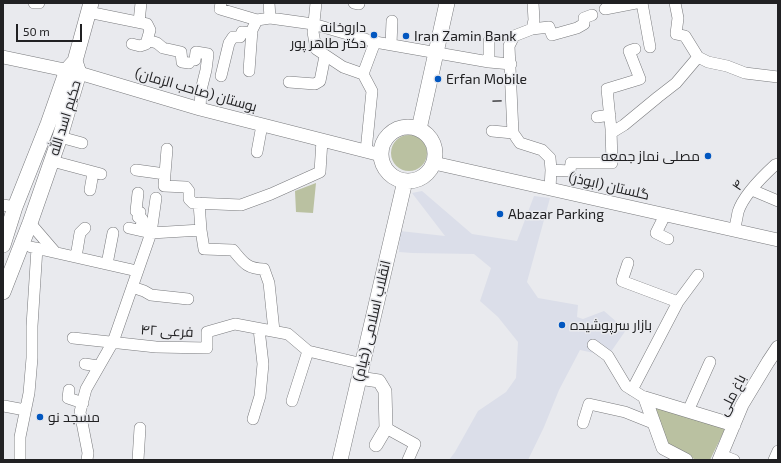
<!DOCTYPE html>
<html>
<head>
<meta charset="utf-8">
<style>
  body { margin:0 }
  #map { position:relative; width:781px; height:463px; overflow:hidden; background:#e9eaee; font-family:"Exo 2",sans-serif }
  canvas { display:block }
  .frame { position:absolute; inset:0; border:4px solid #212123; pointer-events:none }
  .scale { position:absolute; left:16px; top:24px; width:66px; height:18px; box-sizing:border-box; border:2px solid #212123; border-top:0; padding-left:5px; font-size:12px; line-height:14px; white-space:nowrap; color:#212123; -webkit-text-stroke:3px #e9eaee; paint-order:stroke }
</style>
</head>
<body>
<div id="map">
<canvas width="781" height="463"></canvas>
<div class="frame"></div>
<div class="scale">50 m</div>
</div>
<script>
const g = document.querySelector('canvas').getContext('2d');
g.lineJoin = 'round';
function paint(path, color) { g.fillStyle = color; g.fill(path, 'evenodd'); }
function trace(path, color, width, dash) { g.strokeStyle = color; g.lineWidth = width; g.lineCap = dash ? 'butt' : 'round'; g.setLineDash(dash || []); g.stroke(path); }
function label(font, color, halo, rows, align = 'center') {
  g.font = font + ' "Exo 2",Cairo,sans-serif'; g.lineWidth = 3; g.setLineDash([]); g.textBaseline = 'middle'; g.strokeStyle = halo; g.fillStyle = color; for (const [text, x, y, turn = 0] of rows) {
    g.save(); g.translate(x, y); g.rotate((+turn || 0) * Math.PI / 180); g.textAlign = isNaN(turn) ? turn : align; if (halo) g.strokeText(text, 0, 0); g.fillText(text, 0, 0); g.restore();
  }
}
paint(new Path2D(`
  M422 191 472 234 517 241 534 196 550 198 527 282 538 298 578 305 577 317 583 319 604 311 626 330 608 356 580 350 559 390 544 427 528 460H449L455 452 478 411 506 392 516 378 518 342 498 317 480 301 491 268 474 254 412 253 399 252 400 231 445 236 412 193Z`), '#dbdee9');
paint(new Path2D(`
  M391 153a18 18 0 1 1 36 0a18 18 0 1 1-36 0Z
  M316 183 313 213 296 212 295 191Z
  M654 405 726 427 710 460H696L667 444Z`), '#bac1a1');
const minor = new Path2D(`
  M34 3H39
  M221 3 220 9 257 20
  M269 3 270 18 313 24 375 42 489 62 511 64
  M316 3 313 32 316 49 343 67 363 74 372 91 366 151
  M354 3 359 4
  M533 3 534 20 532 29 514 36 509 46 513 133 520 143 542 150 550 158 551 170 550 189
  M642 3 650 47
  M675 3 678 18 676 34 685 36 698 57 708 62 727 66 745 73 778 77
  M605 9 636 3
  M88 12 147 24 150 30 146 44 140 46 132 44
  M139 22 141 3
  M532 29 549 27 552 35 577 28 584 24V18L592 15
  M147 40 157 43 163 48 181 52 182 62 189 63
  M391 44 392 21
  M195 60 196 52 208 54 206 70 201 90 200 109
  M489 62V41
  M249 71 252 30 257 20 270 18
  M363 74 375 42
  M221 76 229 43 233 37H240L242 32 252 33
  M289 82 315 84 320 81 325 56
  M597 117 610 115
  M492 131 513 133
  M611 133 624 125 658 97 676 83 698 57
  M60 137 82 143
  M167 149 164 186 186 187 189 191V199L193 203 241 205 271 194 320 172 322 140
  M257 152 262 125
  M52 161 101 174
  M136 170 165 174
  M551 170 570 171 571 163H612L611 129 607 89 640 79 629 51 635 49
  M90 190 93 173
  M752 190 778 201
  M138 193 136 211 140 212 138 217 142 219 141 230
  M199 203 201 230
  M3 205 15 207
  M665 215 656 233 668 239
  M30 223 55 252
  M129 228 151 233 201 230 204 249 233 250C243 262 247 269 264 269L269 283 274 331
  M734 230C736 224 737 218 738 212 743 196 763 176 775 165L778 164
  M31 247 137 271
  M76 257 80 233 85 228
  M628 263 622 281 678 302
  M107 264 113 233
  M132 287 144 291 151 295 188 299
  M73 338 156 347 207 348V332L235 324 288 334 308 351 363 364
  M593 345 608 356 626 386 645 398
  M85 364 98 366
  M69 390 68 398 83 403
  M632 390 678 302 698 275
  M292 401 308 351
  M4 406 25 410
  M688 411 710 362
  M253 419 260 396 263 364 259 329
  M583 423 589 404 625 412 655 424
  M386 428 415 444 408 460
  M721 455 734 460
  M20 460V437L29 393 32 358V326L37 248
  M87 460 88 453 80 412 86 389 113 342 151 233 156 198
  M138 460 140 428
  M774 460 778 451`);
const tertiary = new Path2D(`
  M3 57 79 73 200 109 381 155
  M434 163 778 240
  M359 378 379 381 385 391 386 428 376 445
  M645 398 734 425
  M645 398 663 448 686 460
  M719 460 742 405 768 362 778 347`);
const secondary = new Path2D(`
  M381 154a27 27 0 1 1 54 0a27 27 0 1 1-54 0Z
  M419 129 447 3
  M3 245 15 207 48 124 67 70 75 61 91 3
  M3 292 30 223 60 137 79 73 75 61
  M340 460 405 181`);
trace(minor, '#797a7d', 12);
trace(tertiary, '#797a7d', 14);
trace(secondary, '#797a7d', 16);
trace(minor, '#fff', 11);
trace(tertiary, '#fff', 13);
trace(secondary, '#fff', 15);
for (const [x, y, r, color] of [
  [374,35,4,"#0257c0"],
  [406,36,4,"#0257c0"],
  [438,79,4,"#0257c0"],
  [708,156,4,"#0257c0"],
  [500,214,4,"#0257c0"],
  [562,325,4,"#0257c0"],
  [40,417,4,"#0257c0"]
]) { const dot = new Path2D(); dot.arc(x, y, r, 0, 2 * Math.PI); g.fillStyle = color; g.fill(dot); trace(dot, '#e9eaee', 1.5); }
label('14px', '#212123', '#e9eaee', [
  ["داروخانه",366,27,"right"],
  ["دکتر طاهر پور",366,43,"right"],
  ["Iran Zamin Bank",414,36],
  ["Erfan Mobile",446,79],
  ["مصلی نماز جمعه",700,156,"right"],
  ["Abazar Parking",508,214],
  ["بازار سرپوشیده",570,325],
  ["مسجد نو",48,417]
], 'left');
label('14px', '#212123', '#e9eaee', [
  ["بوستان (صاحب الزمان)",196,90,16],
  ["۱",497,101,-92],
  ["حکیم اسد الله",65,118,-73],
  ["۴",738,185,-57],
  ["گلستان (ابوذر)",609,186,13],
  ["انقلاب اسلامی (خیام)",372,321,-77],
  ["فرعی ۴۲",167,331,3],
  ["باغ ملی",732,395,-63]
]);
</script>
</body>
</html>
